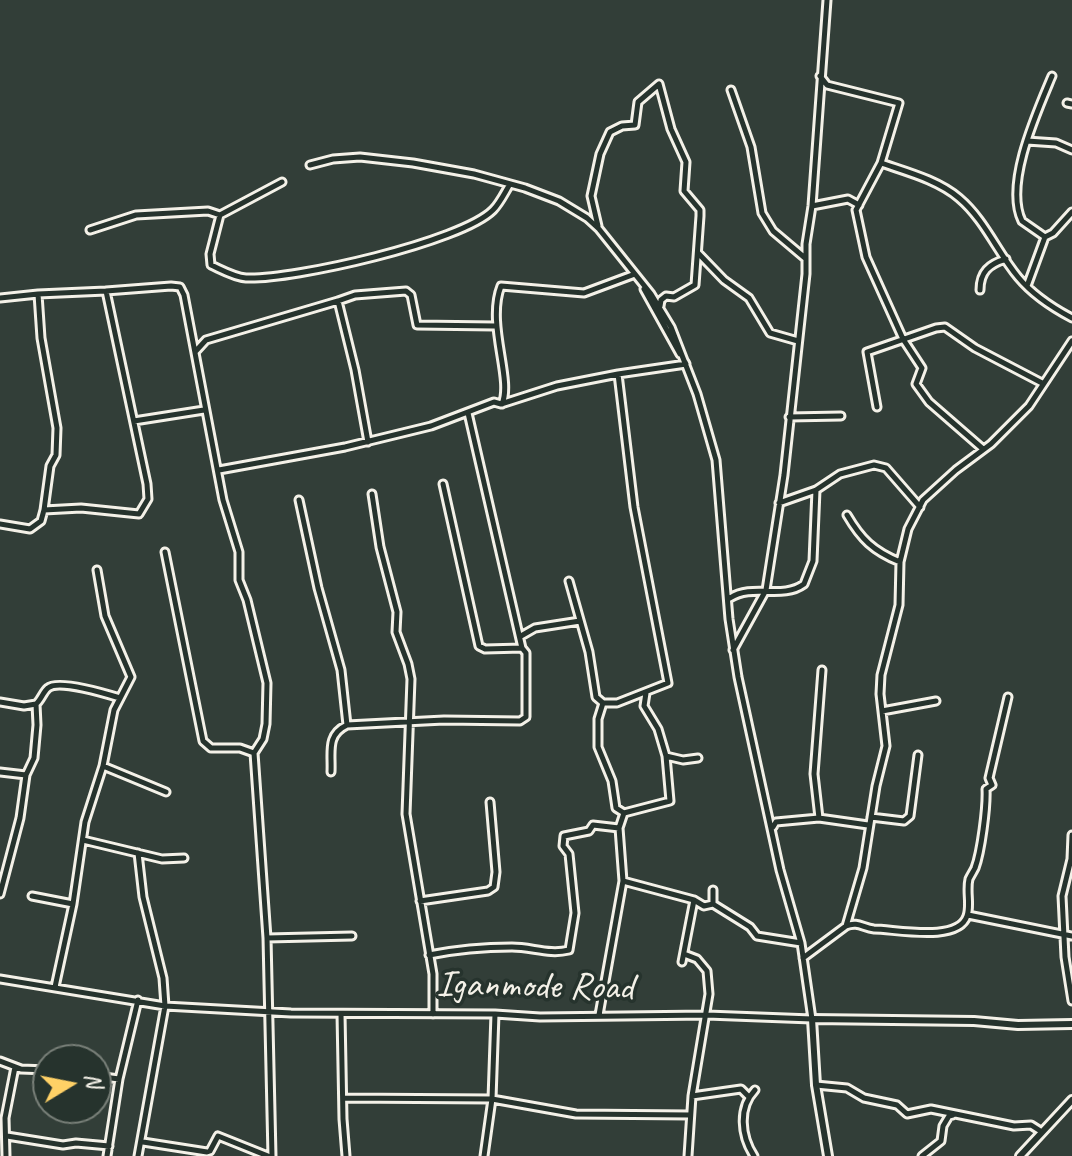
<!DOCTYPE html>
<html>
<head>
<meta charset="utf-8">
<style>
  body { margin:0 }
  #map { position:relative; width:1072px; height:1156px; overflow:hidden; background:#323e38; font-family:Caveat,sans-serif }
  canvas { display:block }
  .north { position:absolute; left:32px; top:1044px; width:80px; height:80px; box-sizing:border-box; background:#26332d; border:2px solid #787f78; border-radius:50%; rotate:80deg; font-size:22px; font-weight:700; line-height:32px; text-align:center; color:#f4f1e8 }
  .north::after { content:''; display:block; margin:auto; width:28px; height:36px; background:#ffd166; clip-path:polygon(50% 0,100% 100%,50% 72%,0 100%) }
</style>
</head>
<body>
<div id="map">
<canvas width="1072" height="1156"></canvas>
<div class="north">N</div>
</div>
<script>
const g = document.querySelector('canvas').getContext('2d');
g.lineJoin = 'round';
function trace(path, color, width, dash) { g.strokeStyle = color; g.lineWidth = width; g.lineCap = dash ? 'butt' : 'round'; g.setLineDash(dash || []); g.stroke(path); }
function label(font, color, halo, rows, align = 'center') {
  g.font = font + ' Caveat,sans-serif'; g.lineWidth = 7; g.setLineDash([]); g.textBaseline = 'middle'; g.strokeStyle = halo; g.fillStyle = color; for (const [text, x, y, turn = 0] of rows) {
    g.save(); g.translate(x, y); g.rotate((+turn || 0) * Math.PI / 180); g.textAlign = isNaN(turn) ? turn : align; if (halo) g.strokeText(text, 0, 0); g.fillText(text, 0, 0); g.restore();
  }
}
const minor = new Path2D(`
  M820 76 827 85 899 103 881 163 856 210 866 257 903 339 922 368 916 384 929 402 983 449
  M731 90 751 147 762 213 773 231 805 258
  M1067 103 1072 104
  M1027 141 1056 143 1072 150
  M881 163C907 172 938 180 959 198 985 220 997 252 1018 277 1032 294 1053 308 1072 318
  M812 206 848 199 859 205
  M220 215 210 254 211 265C222 270 234 277 246 278 293 280 461 242 493 210 500 203 505 192 510 184
  M598 226 591 196 600 154 610 132 622 126 635 125 638 102 659 84 671 129 686 162 684 191 700 210V216L695 285 674 297 666 296 661 300 660 306
  M90 230 136 215 208 211 220 215 282 182
  M1045 237 1022 221C1004 184 1037 112 1052 76
  M698 253 724 280 749 298 770 333 798 341
  M1027 286 1045 237 1053 233 1072 212
  M644 289 680 354
  M980 290C980 272 989 264 1006 259
  M106 291 171 286 180 287 184 295 223 500 239 552V580L247 600 267 683 266 724 263 739 254 753 267 938 272 1156
  M106 291 147 484 148 499 139 514 81 508 44 510 50 466 56 455 57 428 41 338 38 294Z
  M0 298 38 294
  M195 352 206 340 338 301
  M618 374 686 364 685 362
  M502 404C513 379 486 324 501 286L584 293 635 274
  M877 407 867 352 936 328 945 327 975 348 1042 383
  M789 417 841 416
  M134 421 204 410
  M368 442 355 370 338 301 355 295 406 291 411 295 417 325 495 326
  M219 470 345 447 431 426 494 402 501 404 557 386 618 374 634 507 668 683 617 703H603
  M443 484 479 646 485 649 522 648
  M372 494 380 547 397 612 396 632 408 664 411 679 406 814 433 974V1014
  M299 500 318 588 341 670 347 725
  M779 503 816 490 840 474 874 465 886 468 920 507
  M847 515C861 539 873 551 900 562
  M0 524 30 529 41 521 44 510
  M165 552 203 741 211 748H240L254 753
  M569 581 589 652 596 697 603 703
  M730 598C753 583 782 600 804 584L813 561 816 490
  M521 636 535 628 580 621
  M733 650 766 590 784 475 806 274V244L812 206 827 0
  M0 702 24 706 36 704C41 700 43 692 48 688 58 679 107 694 120 698
  M603 703 598 719V747L612 781 616 808 624 813
  M882 711 936 701
  M666 756 683 760 698 758
  M103 766 166 792
  M0 772 26 775
  M331 772C332 752 326 735 347 725L444 720 520 721 526 717V653L522 648 468 413
  M624 813 670 801 666 756 658 729 644 706 646 693
  M871 817 904 821 910 816 918 755
  M819 818 814 774 822 670
  M773 827 776 822 819 818 868 825
  M1072 835 1071 859 1062 896 1065 957 1072 1001
  M83 840 162 859 184 858
  M623 881 694 900 704 906 713 904 750 927 757 936 801 943
  M0 894 20 818 26 775 34 758 37 725 36 704
  M32 896 73 904
  M420 901 488 891 494 887 496 872 490 802
  M713 904V890
  M968 915 1072 936
  M846 926 863 868 876 786 886 746 880 694 881 675 899 605 900 562 908 529 923 500 956 470 991 444 1029 406 1072 341
  M267 938 352 936
  M684 954 697 959 707 971 709 994 692 1096 688 1156
  M429 955C454 950 487 947 512 947 532 947 549 955 569 950L575 913 569 854 563 846 564 836 589 831 593 825 619 828
  M803 958 846 926C858 921 863 928 874 929 895 929 958 943 967 916 971 905 966 891 969 879 971 875 973 872 975 868 981 852 987 807 986 789L992 785 989 778 1008 697
  M682 962 694 900
  M0 979 165 1006 291 1013 495 1014 540 1017 707 1015 812 1019 801 943 780 870 738 677 729 619 716 460 697 394 671 327 651 294 599 229 587 218 559 201 525 188 474 174 413 163 360 157 333 159 310 165
  M55 987 73 904 85 822 103 766 114 710 131 677 105 616 97 570
  M341 1014 343 1119 346 1156
  M599 1015 623 881 619 828 624 813
  M0 1061 21 1069 48 1070
  M96 1076 119 1079
  M816 1085 847 1088 864 1098 897 1105 907 1114 931 1109 1014 1126 1031 1125 1042 1132
  M692 1096 741 1089 749 1097
  M343 1098 492 1099 576 1114 690 1115
  M7 1136 63 1145 76 1143 109 1146
  M143 1142 207 1152 210 1151 218 1136 268 1156
  M6 1156 5 1118 15 1067
  M107 1156 119 1079 138 1000
  M138 1156 165 1006 163 978 143 897 138 853
  M484 1156 492 1099 495 1014
  M754 1156C741 1136 738 1108 755 1090
  M922 1156 941 1141 943 1126 949 1116 953 1115`);
const tertiary = new Path2D(`
  M828 1156 816 1085 812 1019 974 1021 1018 1025 1072 1024
  M1020 1156 1072 1100`);
trace(minor, '#f4f1e8', 11);
trace(tertiary, '#f4f1e8', 12);
trace(minor, '#26332d', 5);
trace(tertiary, '#26332d', 6);
label('38px', '#f4f1e8', '#26332d', [
  ["Iganmode Road",535,987,1]
]);
</script>
</body>
</html>
